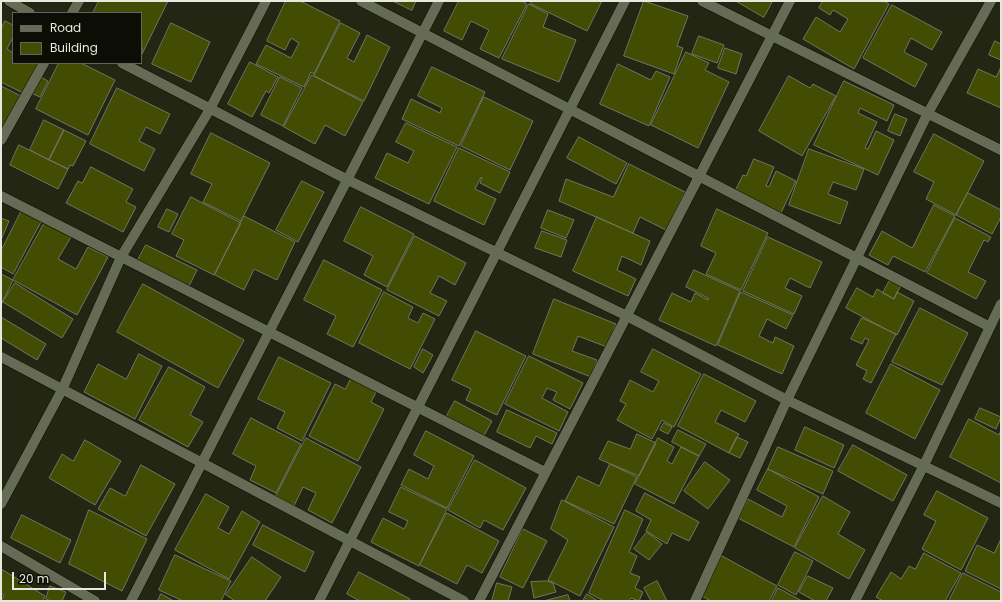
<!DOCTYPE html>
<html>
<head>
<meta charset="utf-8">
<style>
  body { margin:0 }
  #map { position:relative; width:1002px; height:602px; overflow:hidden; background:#222613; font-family:Poppins,sans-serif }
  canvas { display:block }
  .frame { position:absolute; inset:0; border:2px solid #e6e9dd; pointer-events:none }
  .legend { position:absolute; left:12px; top:12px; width:130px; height:52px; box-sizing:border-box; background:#0c0e06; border:1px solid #63665c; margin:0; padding:5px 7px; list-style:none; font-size:12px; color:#e6e9dd }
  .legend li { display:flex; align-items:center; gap:8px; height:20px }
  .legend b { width:20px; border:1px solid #63665c }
  .scale { position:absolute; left:12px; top:572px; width:94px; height:18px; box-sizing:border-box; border:2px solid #e6e9dd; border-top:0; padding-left:5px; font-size:12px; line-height:14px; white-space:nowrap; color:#e6e9dd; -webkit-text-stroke:3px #0c0e06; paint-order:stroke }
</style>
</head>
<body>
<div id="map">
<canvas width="1002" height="602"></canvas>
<div class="frame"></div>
<ul class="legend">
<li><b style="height:5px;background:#666b56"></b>Road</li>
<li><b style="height:11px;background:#424c03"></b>Building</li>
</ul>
<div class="scale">20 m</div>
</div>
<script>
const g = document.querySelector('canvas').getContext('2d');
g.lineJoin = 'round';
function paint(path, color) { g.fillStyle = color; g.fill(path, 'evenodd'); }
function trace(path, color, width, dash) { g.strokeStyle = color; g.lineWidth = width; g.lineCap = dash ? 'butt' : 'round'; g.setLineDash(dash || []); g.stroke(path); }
const building = new Path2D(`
  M99 1H168L142 54 141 13H93Z
  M286 1H300L340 21 314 74 311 72 304 87 256 64 266 45 291 58 299 43 291 38 285 50 267 41Z
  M393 1H416L412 10Z
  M459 1H521L527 4 499 58 480 49 489 30 471 21 462 40 444 31Z
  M532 1H602L587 31 531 4Z
  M644 1 688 16 677 46 683 48 674 74 624 56Z
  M736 1H770L772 2 764 17Z
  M823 1H884L889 4 854 69 803 39 816 17 840 32 848 19 833 10 830 15 819 8Z
  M529 4 548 14 543 27 576 40 559 82 502 59Z
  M892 5 942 32 932 50 911 38 904 52 927 64 915 87 863 58Z
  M5 21 13 25V37L7 49 13 53V63H45L39 76 48 81 40 97 31 93 29 96 1 82V30Z
  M171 23 210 42 191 82 152 64Z
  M341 23 360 33 347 58 354 62 367 35 390 47 364 101 314 76Z
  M699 36 724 45 717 63 692 54Z
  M995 41 1001 44V60L989 55Z
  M725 48 742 54 736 74 718 68Z
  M686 52 709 63 705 70 729 82 698 148 651 125Z
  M250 62 278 77 269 93 266 91 252 117 228 104Z
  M59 63H81L115 80 88 135 36 109Z
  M618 64 651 80 656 71 670 77 649 126 600 104Z
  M432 67 485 92 459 146 402 119 411 99 440 113 442 108 418 96Z
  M1001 67V108L967 93 978 69 996 77Z
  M312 75 363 102 345 136 325 125 315 144 284 127Z
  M789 76 810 88 813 84 836 96 802 156 759 131Z
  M280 77 302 88 283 126 261 115Z
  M844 81 894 105 887 121 860 108 858 113 877 122 865 148 868 149 876 131 894 140 878 175 814 145Z
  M1 86 23 97 6 131 1 129Z
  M117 88 170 114 160 134 146 127 139 141 155 149 144 171 90 144Z
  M484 97 533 121 510 170 461 146Z
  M895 114 907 119 900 136 888 131Z
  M44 120 64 130 49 160 30 150Z
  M406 123 457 147 429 204 375 178 387 153 408 163 414 151 396 142Z
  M64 130 86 141 73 166 70 165 68 169 49 160Z
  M211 133 270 163 241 221 203 202 212 184 191 174Z
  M934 134 984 161 956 215 926 199 934 182 914 172Z
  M579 137 627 163 616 184 567 158Z
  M19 145 68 169 58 189 10 165Z
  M459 148 510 172 500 193 480 183 482 178 481 177 475 189 496 199 484 225 434 201Z
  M809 149 864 169 856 190 833 182 828 194 848 202 840 224 789 205Z
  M754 159 774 167 766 186 769 187 776 171 796 181 780 215 734 193 743 175 746 176Z
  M629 164 685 192 666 230 640 217 633 233 559 201 566 179 613 197Z
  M91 167 133 189 126 202 136 207 123 232 66 203 78 181 82 183Z
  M302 181 324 192 298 242 276 230Z
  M968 193 1001 210V217L992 234 956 215Z
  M191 197 241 223 214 275 176 256 184 240 172 234Z
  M934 205 955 216 925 272 893 256 888 265 869 255 882 231 912 248Z
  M361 207 414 234 387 287 364 275 373 256 344 241Z
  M167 209 178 214 169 232 158 227Z
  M717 209 768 233 741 290 706 274 716 253 701 246Z
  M22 210 42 220 13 274 1 267V251Z
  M548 210 574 220 566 238 541 228Z
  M244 216 295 242 277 280 254 269 244 290 215 275Z
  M597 217 650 241 641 265 622 256 617 270 636 279 628 296 573 271Z
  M1 218 9 221 1 240Z
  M955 218 991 237 988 242 984 240 968 272 986 281 976 299 927 273Z
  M45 222 71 237 58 259 76 269 88 247 108 257 77 315 13 280Z
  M542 231 567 240 561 257 535 248Z
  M415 236 466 263 455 285 439 276 430 293 447 301 439 316 387 290Z
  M768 237 822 262 810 288 790 278 785 288 802 296 794 314 743 291Z
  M146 245 197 270 189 286 138 260Z
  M324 260 382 290 353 347 327 334 336 316 304 300Z
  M694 270 740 291 716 346 659 320 672 293 691 302 695 293 708 300V298L686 287Z
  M1 274 13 280 1 305Z
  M890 280 901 285 894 299 883 293Z
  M15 283 73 319 62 338 3 302Z
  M143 284 244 340 218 388 117 332Z
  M857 288 873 297 877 289 894 299 897 292 914 301 897 335 846 308Z
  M384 292 413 307 408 318 418 323 423 313 435 319 410 369 359 343Z
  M741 292 793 315 786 329 767 319 759 336 773 343 775 337 794 346 782 374 718 345Z
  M554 299 616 324 607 347 578 336 572 351 597 360 591 377 533 354Z
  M920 308 968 333 942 385 892 362Z
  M1 317 46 344 37 360 1 338Z
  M862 318 896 334 871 383 863 379 867 371 856 365 869 340 865 338 862 344 851 339Z
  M476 331 526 356 497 415 466 400 471 389 452 380Z
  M423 349 433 355 423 373 414 367Z
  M653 349 701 374 674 427 662 420 652 439 617 420 626 404 620 401 630 380 653 392 659 381 641 372Z
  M139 354 162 366 135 419 84 392 98 364 126 379Z
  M529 356 583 383 570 409 553 400 557 392 547 388 542 398 568 412 559 431 505 404Z
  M279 357 331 383 302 441 277 428 285 412 258 399Z
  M891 364 940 390 915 439 866 413Z
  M169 367 205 387 190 415 203 422 188 447 139 420Z
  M704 374 756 401 745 422 721 410 715 422 739 434 729 453 678 426Z
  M352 377 377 390 371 402 384 409 358 461 309 436 335 384 345 389Z
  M455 401 492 421 481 441 444 421Z
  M980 408 1001 417 996 429 975 419Z
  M507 410 557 433 552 444 536 436 530 448 497 432Z
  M251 418 301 444 276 493 250 480 256 466 233 454Z
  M969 419 999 435 1001 430V483L950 457Z
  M664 423 672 427 668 434 660 430Z
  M805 427 844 445 834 468 795 450Z
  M678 430 706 444 699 456 672 442Z
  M426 431 474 456 447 508 401 485 409 469 428 479 434 466 414 455Z
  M637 434 656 443 639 476 599 459 608 441 630 449Z
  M737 437 748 442 740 458 729 453Z
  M306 438 361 467 332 523 308 510 316 493 303 487 293 508 275 498Z
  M658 438 674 447 667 461 672 464 681 447 699 456 674 504 635 484Z
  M85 440 121 461 95 505 49 478 62 454 73 461Z
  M853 445 907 475 893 501 838 471Z
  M778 447 833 471 823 494 768 469Z
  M475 460 526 488 503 530 484 520 480 528 448 510Z
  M705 462 730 480 708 509 684 491Z
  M610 464 637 477 614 524 565 501 578 476 599 486Z
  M141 465 175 484 146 536 98 509 110 488 125 496Z
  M768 469 819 497 794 547 738 518 748 499 782 517 787 506 757 490Z
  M401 487 447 509 419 566 371 542 383 518 404 529 408 521 389 512Z
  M937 491 988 518 961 570 922 549 936 521 924 515Z
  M645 493 699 522 689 541 672 533 667 544 646 531 651 520 636 511Z
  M206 494 229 507 218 528 229 534 242 511 260 522 229 579 175 550Z
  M823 496 850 512 838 534 865 550 849 579 795 548Z
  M562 500 614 527 580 596 548 580 568 540 551 529Z
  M89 510 147 539 122 591 69 564Z
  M625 510 643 519 629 552 637 556 630 573 640 577 635 588 643 592 639 601 631 598 629 601H604L589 593Z
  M447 513 499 541 482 573 467 565 457 584 420 565Z
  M22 515 71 540 60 563 11 538Z
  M263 525 314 552 305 572 253 545Z
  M523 529 547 541 523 588 500 577Z
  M647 532 662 544 649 560 634 549Z
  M1001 539V589L965 571 977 545 994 553Z
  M795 552 813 561 796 595 778 585Z
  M924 553 961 573 945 601H883L876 597 891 572 901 579 909 566 915 569Z
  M175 555 231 581 221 601H183L159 590Z
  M722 556 777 586 769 601H711L700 595Z
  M252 557 281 577 265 601H235L226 595Z
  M3 570 45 596 43 601H1L4 595 1 593V573Z
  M359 572 410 599 409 601H360L347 594Z
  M963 573 1001 592V601H949Z
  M808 576 833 588 826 601H815L799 592Z
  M547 581 553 583 556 592 534 598 531 582Z
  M657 581 667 601H651L644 588Z
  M497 583 512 587 508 601H492Z
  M50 586 66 592 62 601H51L46 599Z
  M778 588 802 601H772Z
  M161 594 174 601H158Z
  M587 594 598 601H583Z
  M568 595 570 601H544Z`);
paint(building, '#424c03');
trace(building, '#717660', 1);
const street = new Path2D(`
  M9 1 30 13
  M361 1 990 327
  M702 1 1001 150
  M72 13 79 1
  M122 63 348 180 627 316 787 400 1001 503
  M1 140 44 63
  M1 196 545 472
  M1 357 464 601
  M1 504 62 390 121 257 210 109 266 1
  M1 546 95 601
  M131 601 439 1
  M319 601 625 1
  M479 601 790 1
  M695 601 787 400 928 113 991 1
  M855 601 924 465 1001 304`);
trace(street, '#0c0f01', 11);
trace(street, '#666b56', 10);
</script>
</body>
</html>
